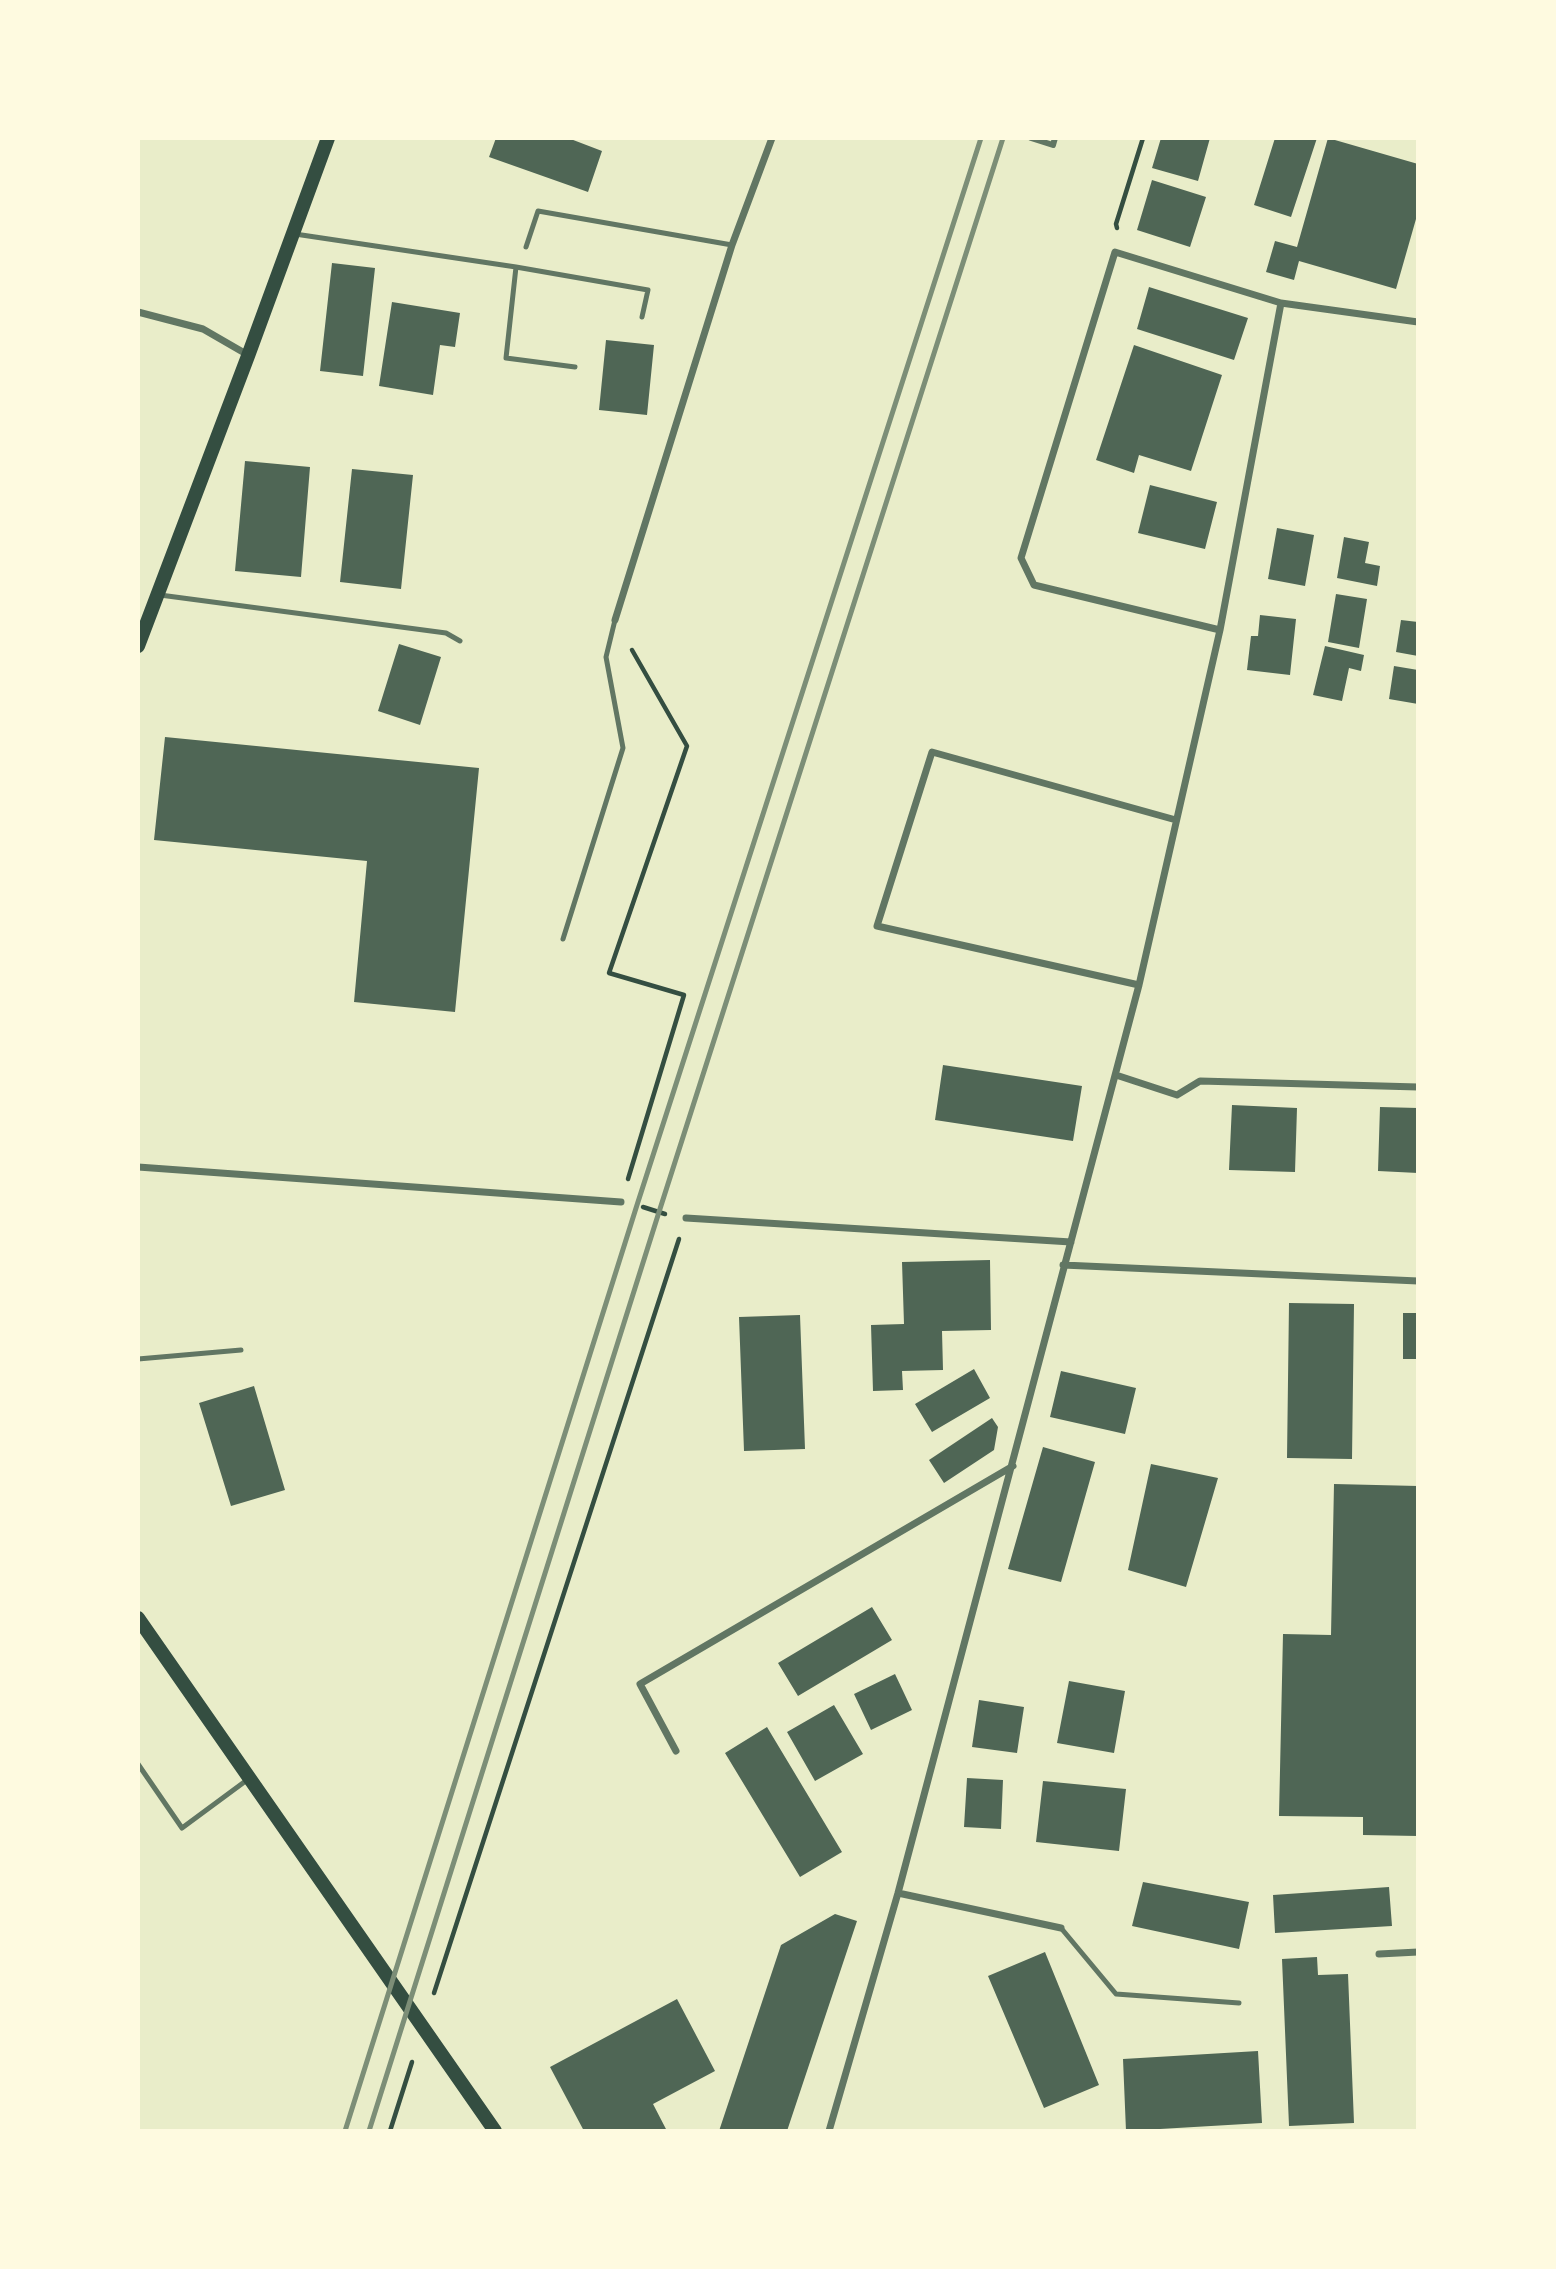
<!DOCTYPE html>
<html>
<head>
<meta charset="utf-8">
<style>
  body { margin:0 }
  #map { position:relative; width:1556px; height:2269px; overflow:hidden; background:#e9edc9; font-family:"Fira Sans Condensed",sans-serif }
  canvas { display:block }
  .frame { position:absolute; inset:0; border:140px solid #fefae0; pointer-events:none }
</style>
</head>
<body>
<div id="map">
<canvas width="1556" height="2269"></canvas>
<div class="frame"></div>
</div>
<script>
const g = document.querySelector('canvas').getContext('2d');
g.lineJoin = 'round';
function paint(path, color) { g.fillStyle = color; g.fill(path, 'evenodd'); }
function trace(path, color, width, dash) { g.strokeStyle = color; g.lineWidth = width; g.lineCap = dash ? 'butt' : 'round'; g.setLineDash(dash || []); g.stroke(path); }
paint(new Path2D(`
  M496 138H568L602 151 588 192 489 157Z
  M1161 138H1210L1198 181 1152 168Z
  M1275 138H1317L1291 217 1254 205Z
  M1328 138 1418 164V212L1396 289 1299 261 1294 280 1266 272 1275 241 1297 247Z
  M1152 180 1206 197 1190 247 1137 230Z
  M332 263 375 268 363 376 320 371Z
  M1149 287 1248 318 1234 360 1137 329Z
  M392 302 460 313 455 347 440 345 433 395 379 386Z
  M606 340 654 345 647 415 599 410Z
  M1134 345 1222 375 1191 471 1139 455 1134 473 1096 460Z
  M245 461 310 467 301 577 235 571Z
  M352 469 413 475 401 589 340 582Z
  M1150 485 1217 502 1205 549 1138 533Z
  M1277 528 1314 535 1305 586 1268 579Z
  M1344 537 1369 542 1365 563 1380 566 1377 586 1337 578Z
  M1336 594 1367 599 1359 648 1328 642Z
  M1260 615 1296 619 1290 675 1247 670 1251 636H1258Z
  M1401 620 1418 622V656L1396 652Z
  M399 644 441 657 420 725 378 711Z
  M1325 646 1364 655 1361 671 1349 668 1342 701 1313 695Z
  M1394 666 1418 670V704L1389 699Z
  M165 737 479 768 455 1012 354 1002 367 861 154 840Z
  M943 1065 1082 1086 1073 1141 935 1120Z
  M1232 1105 1297 1108 1295 1172 1229 1170Z
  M1380 1107 1418 1108V1173L1378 1171Z
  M990 1260 991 1330 942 1331 943 1370 902 1371 903 1390 873 1391 871 1325 904 1324 902 1262Z
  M1289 1303 1354 1304 1352 1459 1287 1458Z
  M1403 1313H1418V1359H1403Z
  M800 1315 805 1449 744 1451 739 1317Z
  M974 1369 990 1398 932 1432 915 1404Z
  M1061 1371 1136 1388 1125 1434 1050 1417Z
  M254 1386 285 1490 231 1506 199 1403Z
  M992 1418 998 1427 994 1450 944 1483 929 1460Z
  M1043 1447 1095 1462 1061 1582 1008 1569Z
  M1151 1464 1218 1478 1186 1587 1128 1570Z
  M1334 1484 1418 1486V1836L1363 1835V1817L1279 1816 1283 1634 1331 1635Z
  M872 1607 892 1640 798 1696 778 1663Z
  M895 1674 912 1710 871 1730 854 1694Z
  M1069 1681 1125 1691 1114 1753 1057 1743Z
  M979 1700 1024 1707 1017 1753 972 1747Z
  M834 1705 863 1754 815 1781 787 1732Z
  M767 1727 842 1852 800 1877 725 1753Z
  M967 1778 1003 1780 1001 1829 964 1827Z
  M1043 1781 1126 1789 1119 1851 1036 1842Z
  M1143 1882 1249 1902 1239 1949 1132 1926Z
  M1389 1887 1392 1926 1275 1933 1273 1895Z
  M835 1914 857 1921 787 2131H719L781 1945Z
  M1045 1952 1099 2085 1044 2108 988 1976Z
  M1317 1957 1318 1975 1348 1974 1354 2123 1289 2126 1282 1959Z
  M677 1999 715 2071 653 2104 667 2131H584L550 2067Z
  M1258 2051 1262 2123 1126 2131 1123 2059Z`), '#4f6655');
trace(new Path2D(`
  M1117 228 1116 224 1143 138
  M628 1179 684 995 609 973 687 746 632 650
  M643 1207 665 1214
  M434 1993 679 1239
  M390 2131 412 2062`), '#344e41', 4.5);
trace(new Path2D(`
  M295 234 516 267 648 290 642 317
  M526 247 538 211 732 245
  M516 267 506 358 575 367
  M160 595 446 633 460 641
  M563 939 623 748 606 657 615 620
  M138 1359 241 1350
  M138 1764 182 1828 247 1780
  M1061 1928 1116 1994 1239 2003`), '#617663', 5);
trace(new Path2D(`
  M1031 138 1053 145 1055 138`), '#617663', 6);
trace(new Path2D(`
  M138 312 203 329 248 355
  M615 620 732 245 772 138
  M1220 630 1034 585 1021 558 1115 252 1281 303
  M1139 985 877 926 932 752 1176 820
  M1116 1075 1177 1095 1200 1081 1418 1087
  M138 1167 621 1202
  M686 1218 1071 1242
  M1063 1265 1418 1281
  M676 1751 640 1684 1013 1466
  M898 1893 1061 1928
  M1379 1954 1418 1952
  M829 2131 898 1893 1139 985 1220 630 1281 303 1418 322`), '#617663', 7);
trace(new Path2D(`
  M138 646 248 356 328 138
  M138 1618 495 2131`), '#344e41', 14);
trace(new Path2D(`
  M345 2131 637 1205 981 138
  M369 2131 659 1212 1003 138`), '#7c8e77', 5);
</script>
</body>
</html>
